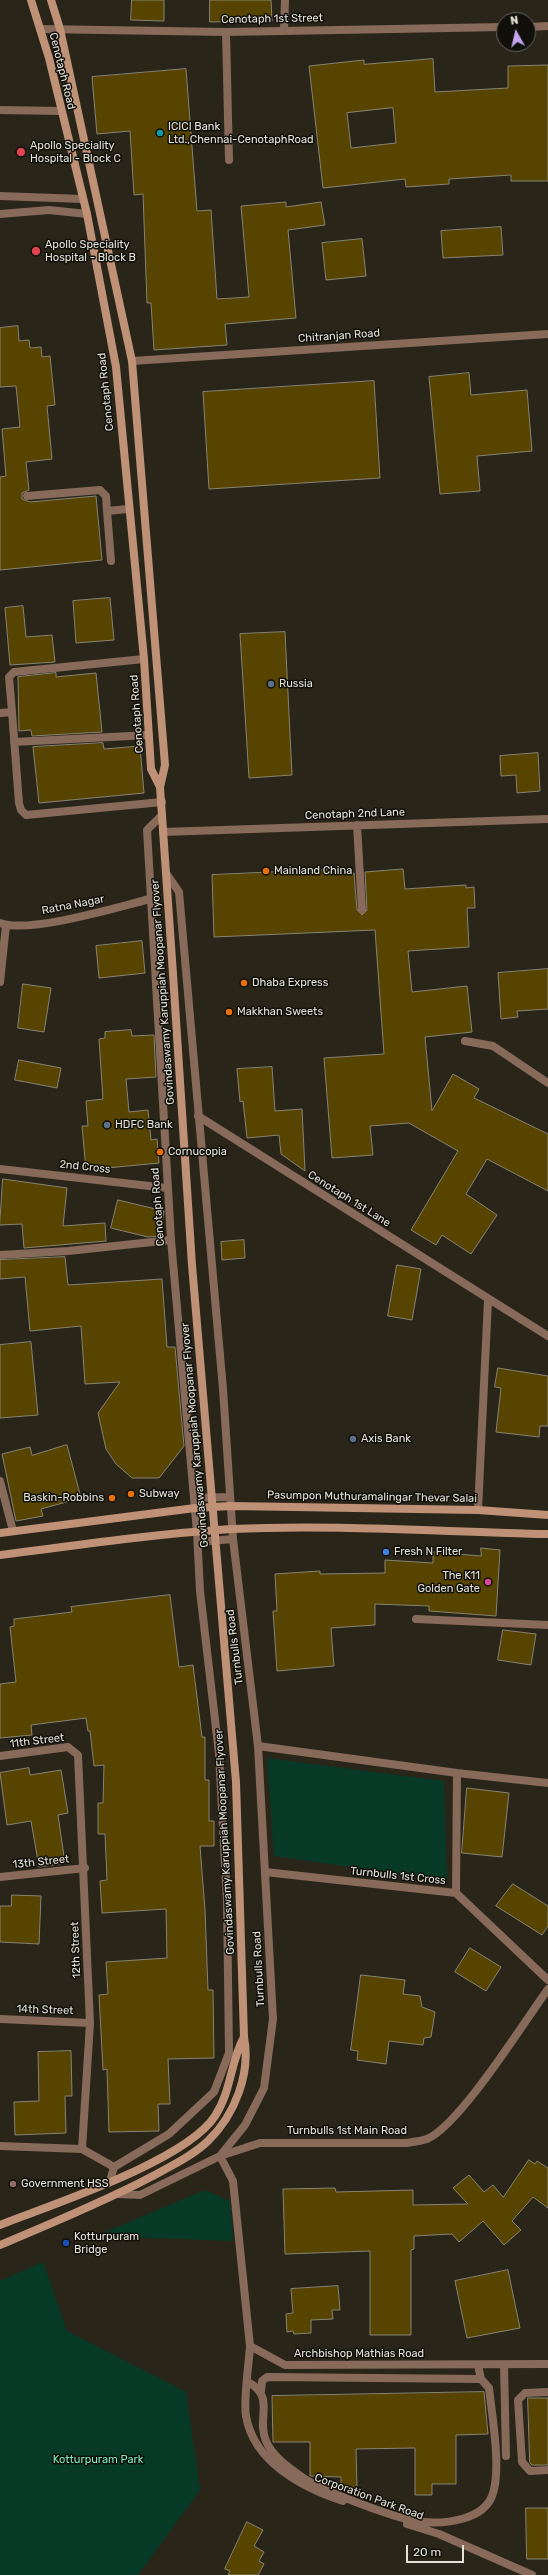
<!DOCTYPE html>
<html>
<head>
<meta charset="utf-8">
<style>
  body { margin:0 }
  #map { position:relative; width:548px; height:2575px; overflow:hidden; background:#2a2519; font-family:Rubik,sans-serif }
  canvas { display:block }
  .north { position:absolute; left:496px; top:12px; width:40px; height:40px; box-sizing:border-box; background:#100f09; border:1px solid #65635c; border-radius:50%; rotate:352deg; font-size:11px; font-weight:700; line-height:16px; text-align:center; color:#e4e2d9 }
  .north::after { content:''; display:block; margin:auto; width:14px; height:18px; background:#c3a7f2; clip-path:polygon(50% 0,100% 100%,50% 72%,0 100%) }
  .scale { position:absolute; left:406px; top:2545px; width:58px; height:18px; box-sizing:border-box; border:2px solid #e4e2d9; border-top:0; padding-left:5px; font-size:12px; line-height:14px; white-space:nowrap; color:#e4e2d9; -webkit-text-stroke:3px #100f09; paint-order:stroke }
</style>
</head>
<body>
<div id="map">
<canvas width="548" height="2575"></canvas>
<div class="north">N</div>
<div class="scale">20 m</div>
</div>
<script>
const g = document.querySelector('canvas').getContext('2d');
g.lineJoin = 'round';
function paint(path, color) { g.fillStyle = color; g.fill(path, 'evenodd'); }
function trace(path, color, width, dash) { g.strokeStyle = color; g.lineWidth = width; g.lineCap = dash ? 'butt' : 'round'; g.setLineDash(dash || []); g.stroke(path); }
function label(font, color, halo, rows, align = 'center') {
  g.font = font + ' Rubik,sans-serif'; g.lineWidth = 3; g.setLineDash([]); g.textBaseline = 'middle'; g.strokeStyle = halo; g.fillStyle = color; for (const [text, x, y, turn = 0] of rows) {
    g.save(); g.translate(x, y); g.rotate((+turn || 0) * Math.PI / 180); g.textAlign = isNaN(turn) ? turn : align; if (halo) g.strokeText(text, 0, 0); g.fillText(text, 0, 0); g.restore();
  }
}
paint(new Path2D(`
  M267 1758 444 1781 447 1881 274 1856Z
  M205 2190 230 2201 233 2241 96 2236Z
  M43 2262 67 2331 186 2392 200 2490 138 2575H0V2281Z`), '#063a26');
const building = new Path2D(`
  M132 0H164V21L131 20Z
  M210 0H271L272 21 210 22Z
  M433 59 435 92 508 88V66L548 65V181H511V175L449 179V184L406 187 405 179 323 188 309 66 364 60V64ZM393 108 396 143 351 148 347 113Z
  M186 69 197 211 211 210 217 299 249 297 241 206 286 202V207L321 202 325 225 288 230 296 318 225 324 227 345 154 350 151 303H147L143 194 134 195 130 131 97 134 92 77Z
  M501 227 503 255 443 258 441 231Z
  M362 239 366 276 326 280 322 243Z
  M18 326 19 341 29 340 30 348 41 347 42 357 50 356 55 405 47 406 52 459 26 462 29 490 22 493V499L30 502 96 496 102 560 0 570V477L6 476 2 429 20 427 16 386 0 387V328Z
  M469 373 471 395 527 390 532 451 477 456 480 491 440 494 429 377Z
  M374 381 380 478 209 489 203 392Z
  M110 598 114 640 76 643 73 601Z
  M23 606 26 637 52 635 55 662 10 665 5 608Z
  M285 632 292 775 249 778 240 634Z
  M56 673V677L96 673 102 732 32 736 31 730 19 731 18 677Z
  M103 743 104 749 140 746 144 793 39 803 33 747Z
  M538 753 540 791 517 793 516 775 501 776 500 756Z
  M346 869V873H354L357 910 362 915 367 910 365 872 403 869 405 889 466 885V888L474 887 475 908H467L469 947 408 951 412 992 467 986 472 1032 425 1037 432 1111 453 1074 479 1089 474 1098 548 1134V1191L487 1159 466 1194 497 1215 471 1254 442 1235 436 1245 411 1230 458 1151 409 1123 370 1126 373 1155 332 1158 324 1058 384 1054 375 930 214 937 212 875Z
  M142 941 145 973 99 978 96 946Z
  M548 969V1009L517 1011 518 1017 501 1019 498 973Z
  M23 984 51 988 44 1032 18 1028Z
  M131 1030 132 1036 154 1035 156 1077 126 1079 129 1112 148 1110 151 1140 157 1139 159 1163 86 1170 82 1126H88L86 1101 103 1099 99 1039 105 1038V1032Z
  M19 1060 61 1068 57 1088 15 1080Z
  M272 1067 275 1111 302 1109 305 1171 281 1154 279 1135 247 1138 243 1101 240 1102 237 1069Z
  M3 1179 67 1188 63 1226 105 1223 106 1241 24 1248 22 1224 0 1225Z
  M118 1200 164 1211 160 1236 148 1237 111 1228Z
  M244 1240 245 1258 222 1260 221 1242Z
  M65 1257 68 1285 162 1279 167 1347H175L184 1446 159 1478H132L116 1464 106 1449 98 1413 120 1382 85 1384 81 1326 30 1331 25 1277 0 1279V1260Z
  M397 1265 421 1269 412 1320 388 1316Z
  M31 1342 38 1415 0 1418V1345Z
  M498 1368 548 1376V1426H540L539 1437 496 1432 501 1388 495 1387Z
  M67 1445 81 1498 41 1509 43 1516 16 1521 2 1454 30 1447 32 1455Z
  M481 1548 500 1550 496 1616 429 1611V1606L375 1604V1625L331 1628 334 1666 277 1671 273 1611H277L275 1574 320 1571V1574L385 1573V1560L433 1563V1552L481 1556Z
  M170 1595 179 1667 193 1665 202 1737H205V1780H209V1821H214V1846H200L205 1910 208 1990H213L214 2058 168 2059 170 2104H158L159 2131 109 2132 107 2069 103 2070 99 1995 108 1994 106 1962 167 1958 166 1909 102 1913 100 1881 107 1880 105 1834H98V1803H103L104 1765 94 1766 90 1731H88L86 1718 31 1725 32 1735 0 1738V1684L16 1682 10 1627 14 1626V1619L72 1612 71 1607Z
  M503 1630 536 1634 531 1665 498 1660Z
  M29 1768 30 1775 61 1770 68 1813 58 1815 65 1863 39 1867 31 1821 7 1825 0 1773Z
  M467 1788 509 1793 502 1857 462 1853Z
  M513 1884 548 1906V1926L542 1935 496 1906Z
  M12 1895 41 1896 39 1944 0 1942V1906H11Z
  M470 1948 501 1967 486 1991 455 1972Z
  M361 1975 405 1980 403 1994 420 1996 422 2007 435 2012 431 2037 424 2038 423 2045 389 2041 386 2064 357 2060 358 2051 351 2050Z
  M71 2051 72 2096H65L66 2133 15 2135 14 2102 39 2101 38 2052Z
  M529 2160 535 2164 537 2161 548 2168V2208L533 2197 512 2221 521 2230 504 2245 483 2221 459 2242 452 2234 414 2236V2249L411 2250V2335H370V2251L285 2254 283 2189 335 2188 336 2192 413 2190V2205L468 2204 453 2188 469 2175 484 2192 493 2185 503 2197Z
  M508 2270 520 2328 467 2338 455 2281Z
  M338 2286 340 2310H332L333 2319 311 2320V2333L294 2334 293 2331 287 2332 286 2314 293 2313 291 2289Z
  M484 2392 488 2434 456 2435V2484H432V2495H415V2448L356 2449 357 2489 341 2490V2477L310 2476V2442H273L272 2396Z
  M528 2398H548V2465H532L530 2463Z
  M526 2508H548V2559H527Z
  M247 2522 263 2530 254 2546 264 2552 259 2561 264 2564 258 2575H228L230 2571 225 2569Z`);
paint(building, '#564400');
trace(building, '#888374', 1);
trace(new Path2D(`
  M226 32 229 160
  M0 110 61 111
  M0 196 83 199
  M0 214 49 210 87 214
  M27 496 100 490 106 496 107 511
  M111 561 107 511 128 509
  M12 712 19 803 21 810 26 815 162 802
  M0 713 12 712 9 677 14 672 144 659
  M14 742 149 735`), '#876a59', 8);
trace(new Path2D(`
  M284 30 285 0
  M357 825 362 910
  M163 832 548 819
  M0 923C29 934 117 907 150 899
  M0 982 6 925
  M465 1041 493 1046 548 1083
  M198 1116 548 1336
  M0 1169 167 1188
  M0 1255 68 1251 171 1240
  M0 1481 13 1531
  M478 1510 488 1300
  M416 1619 548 1625
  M258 1746 457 1773 548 1783
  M0 1756 68 1747 78 1755 90 2023 82 2149
  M265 1872 456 1893 457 1773
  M0 1877 85 1868
  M456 1893 548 1980
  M0 2019 90 2023
  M250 2346C249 2365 243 2399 246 2416 254 2463 304 2488 343 2501
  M504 2365 506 2456
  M248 2382C276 2397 256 2418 266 2441 272 2456 289 2468 302 2477 320 2490 401 2521 423 2522 445 2524 483 2520 492 2496 502 2471 492 2416 489 2388L481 2379 478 2365
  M261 2391 262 2381 267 2377 481 2379
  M548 2392 525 2393 518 2400 522 2462 530 2471 548 2470
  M407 2524 439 2534 532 2575`), '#876a59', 8);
trace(new Path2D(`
  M528 27 548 26
  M40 29 226 32 504 27
  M132 361 548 334
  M195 1498 230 1497
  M198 1542 233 1539
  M548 1989C524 2022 460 2125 427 2139 421 2141 413 2142 406 2143H260L220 2156 233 2181 250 2346 285 2365 548 2364
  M0 2146 82 2149 114 2167
  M110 2181 114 2167 169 2134 214 2092 229 2053 227 1901 219 1754 200 1591 197 1532 171 1240 147 830 162 815
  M117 2194 140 2195 220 2156 245 2125 264 2088 273 2019 258 1746 233 1539 223 1389 179 892 166 873`), '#876a59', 8);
trace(new Path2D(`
  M31 0 49 58 87 214 116 367 144 659 151 769 160 787
  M51 0 60 29 132 361 165 765 160 787 173 974
  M0 1533 195 1508 231 1506 478 1510 548 1515
  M0 1555C77 1545 154 1534 231 1529 335 1524 443 1532 548 1534
  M0 2225C53 2204 186 2161 215 2116 232 2090 230 2062 244 2037
  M0 2245C50 2224 101 2203 149 2178 169 2167 191 2157 208 2141 235 2115 251 2073 244 2037`), '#bf9176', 8);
trace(new Path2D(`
  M173 974 192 1265 236 1782 244 2037`), '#bf9176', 8);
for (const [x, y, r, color] of [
  [160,133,4,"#0f9aa8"],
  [21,152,5,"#e0444e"],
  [36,251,5,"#e0444e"],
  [271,684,4,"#5c6f8a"],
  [266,871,4,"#e8710a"],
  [244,983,4,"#e8710a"],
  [229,1012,4,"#e8710a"],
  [107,1125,4,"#5c6f8a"],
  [160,1152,4,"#e8710a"],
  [353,1439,4,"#5c6f8a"],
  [131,1494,4,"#e8710a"],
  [112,1498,4,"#e8710a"],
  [386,1552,4,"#3f7fe0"],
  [488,1582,4,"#d1479c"],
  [13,2184,4,"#8d6e63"],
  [66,2243,4,"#1a4fb4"]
]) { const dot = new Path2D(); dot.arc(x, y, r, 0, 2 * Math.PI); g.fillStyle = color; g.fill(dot); trace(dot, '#100f09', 1.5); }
label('11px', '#e4e2d9', '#100f09', [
  ["Cenotaph 1st Street",272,19,-1],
  ["Cenotaph Road",62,71,76],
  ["Chitranjan Road",339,336,-4],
  ["Cenotaph Road",106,392,-96],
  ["Cenotaph Road",137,714,-94],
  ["Cenotaph 2nd Lane",355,814,-2],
  ["Ratna Nagar",73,905,-11],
  ["Govindaswamy Karuppiah Moopanar Flyover",163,992,-94],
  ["2nd Cross",85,1167,6],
  ["Cenotaph 1st Lane",349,1199,32],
  ["Cenotaph Road",158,1207,-94],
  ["Govindaswamy Karuppiah Moopanar Flyover",195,1435,-95],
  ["Pasumpon Muthuramalingar Thevar Salai",372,1497,1],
  ["Turnbulls Road",235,1647,-97],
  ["11th Street",37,1741,-7],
  ["Govindaswamy Karuppiah Moopanar Flyover",225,1842,-93],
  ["13th Street",41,1862,-6],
  ["Turnbulls 1st Cross",398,1876,6],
  ["12th Street",76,1950,-92],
  ["Turnbulls Road",259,1969,-93],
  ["14th Street",45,2010,2],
  ["Turnbulls 1st Main Road",347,2131],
  ["Archbishop Mathias Road",359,2354],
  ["Corporation Park Road",369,2497,20]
]);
label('11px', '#e4e2d9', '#100f09', [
  ["ICICI Bank",168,127],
  ["Ltd.,Chennai-CenotaphRoad",168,140],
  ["Apollo Speciality",30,146],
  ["Hospital - Block C",30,159],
  ["Apollo Speciality",45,245],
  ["Hospital - Block B",45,258],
  ["Russia",279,684],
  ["Mainland China",274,871],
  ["Dhaba Express",252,983],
  ["Makkhan Sweets",237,1012],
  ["HDFC Bank",115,1125],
  ["Cornucopia",168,1152],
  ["Axis Bank",361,1439],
  ["Subway",139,1494],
  ["Baskin-Robbins",104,1498,"right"],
  ["Fresh N Filter",394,1552],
  ["The K11",480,1576,"right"],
  ["Golden Gate",480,1589,"right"],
  ["Government HSS",21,2184],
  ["Kotturpuram",74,2237],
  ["Bridge",74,2250]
], 'left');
label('11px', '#7befb9', '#100f09', [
  ["Kotturpuram Park",98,2460]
]);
</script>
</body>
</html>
